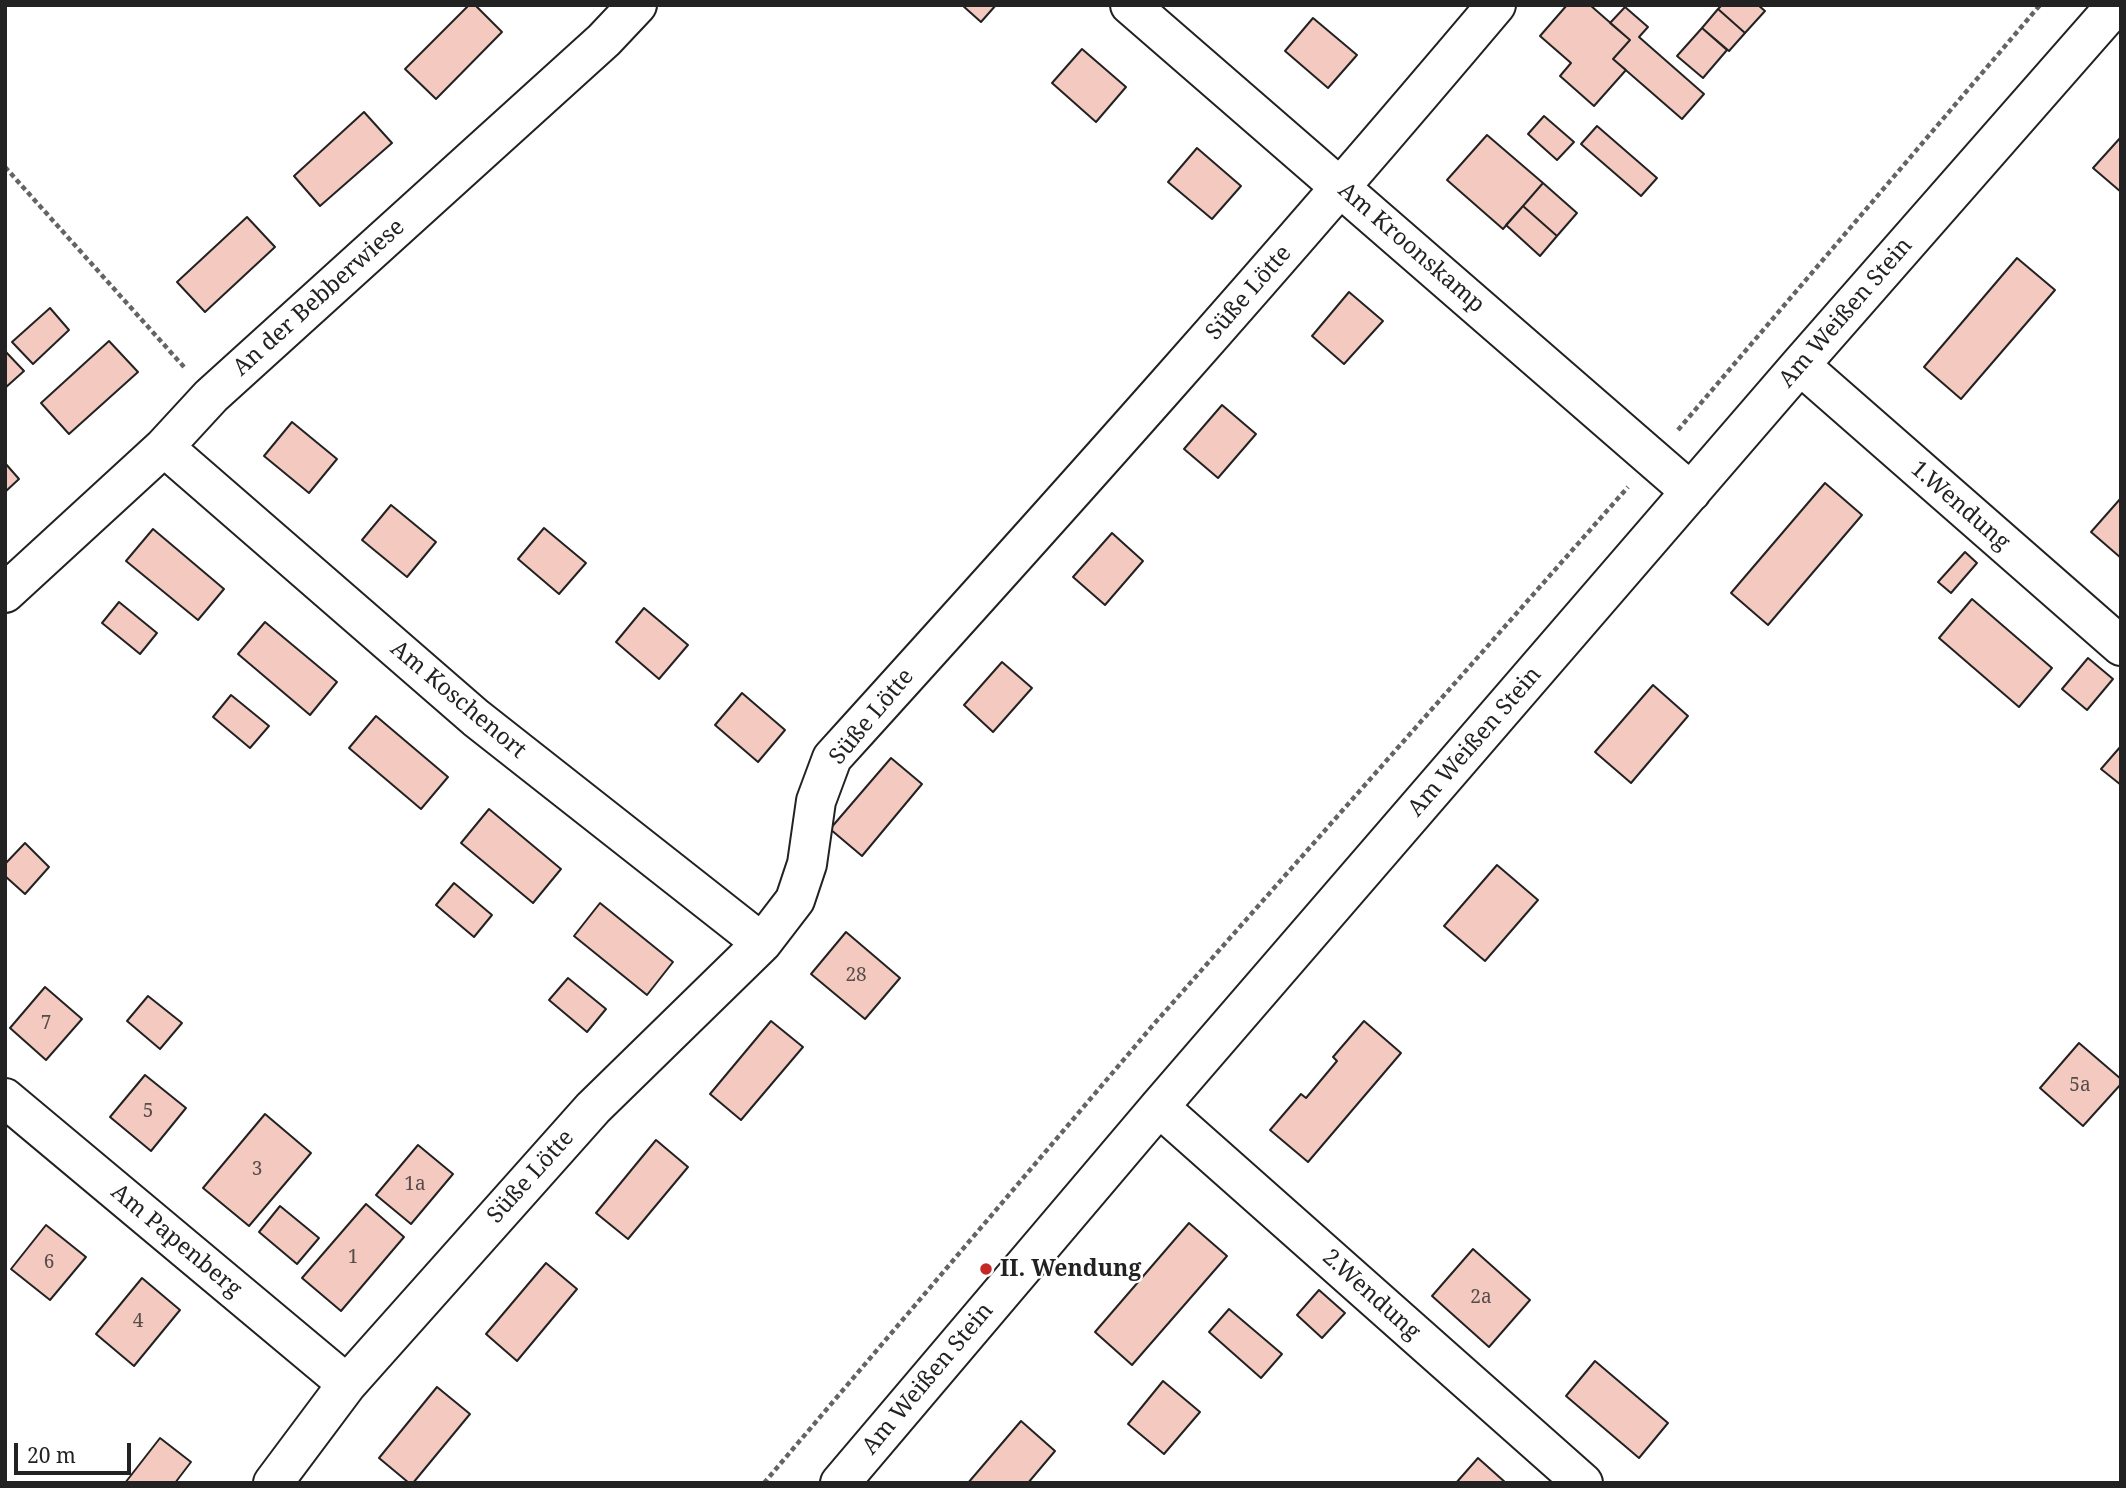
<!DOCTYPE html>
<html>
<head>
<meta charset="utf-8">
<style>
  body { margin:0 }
  #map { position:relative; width:2126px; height:1488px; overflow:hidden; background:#fff; font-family:"Noto Serif",serif }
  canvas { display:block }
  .frame { position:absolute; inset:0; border:7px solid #222; pointer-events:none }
  .scale { position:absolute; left:14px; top:1443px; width:117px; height:32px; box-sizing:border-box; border:4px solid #222; border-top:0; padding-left:9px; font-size:21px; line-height:24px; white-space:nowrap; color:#222; -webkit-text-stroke:5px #fff; paint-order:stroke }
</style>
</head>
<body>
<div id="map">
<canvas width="2126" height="1488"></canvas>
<div class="frame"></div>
<div class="scale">20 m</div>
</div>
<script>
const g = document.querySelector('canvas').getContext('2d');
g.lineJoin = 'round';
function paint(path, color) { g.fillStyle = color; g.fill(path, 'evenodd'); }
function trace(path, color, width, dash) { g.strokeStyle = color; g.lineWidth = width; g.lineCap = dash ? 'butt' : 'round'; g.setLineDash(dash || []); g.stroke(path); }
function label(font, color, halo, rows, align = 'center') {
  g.font = font + ' "Noto Serif",serif'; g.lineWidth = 5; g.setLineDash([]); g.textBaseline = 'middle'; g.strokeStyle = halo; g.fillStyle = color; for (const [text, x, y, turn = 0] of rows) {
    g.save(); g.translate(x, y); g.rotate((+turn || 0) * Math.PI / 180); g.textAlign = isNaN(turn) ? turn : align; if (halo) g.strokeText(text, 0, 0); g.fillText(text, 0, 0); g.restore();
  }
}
const building = new Path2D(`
  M469 5H475L502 32 436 99 405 69Z
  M962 5H996L981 22Z
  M1567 5H1590L1630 40 1613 59 1626 70 1594 106 1560 76 1571 63 1540 36Z
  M1722 5H1758L1765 11 1745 33 1718 9Z
  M1625 7 1648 27 1639 37 1704 94 1682 119 1613 59 1630 40 1610 23Z
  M1718 9 1745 33 1729 51 1702 28Z
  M1313 18 1357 55 1328 88 1285 51Z
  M1702 28 1727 50 1703 78 1677 56Z
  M1082 49 1126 87 1096 122 1052 83Z
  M364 112 392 143 320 206 294 176Z
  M1544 116 1574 142 1557 160 1528 134Z
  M1597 126 1657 178 1641 196 1581 144Z
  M1487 135 1543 183 1503 229 1447 180Z
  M2121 137V192L2093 168Z
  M1197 148 1241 186 1212 219 1168 182Z
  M1543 183 1577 213 1557 236 1523 206Z
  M1523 206 1557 236 1540 256 1506 225Z
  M247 217 275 247 205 312 177 282Z
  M2017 258 2055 290 1961 399 1924 367Z
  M1349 292 1383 321 1344 364 1312 336Z
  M50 308 69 330 33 364 12 342Z
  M109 341 138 372 69 434 41 403Z
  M5 351 24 371 5 388Z
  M1222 405 1256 434 1218 478 1184 449Z
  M292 422 337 459 309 493 264 456Z
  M5 463 19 479 5 492Z
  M1825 483 1862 515 1768 625 1731 593Z
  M2121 498V558L2091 532Z
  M391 505 436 542 407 577 362 540Z
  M544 528 586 563 559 594 518 559Z
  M153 529 224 589 198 620 126 561Z
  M1112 533 1143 561 1105 605 1073 577Z
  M1965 552 1977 563 1951 593 1938 582Z
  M1972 599 2052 668 2019 707 1939 638Z
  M119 602 157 633 140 654 102 623Z
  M644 608 688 645 659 679 616 642Z
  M265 622 337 682 310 715 238 654Z
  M2088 658 2113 679 2087 710 2062 689Z
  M1002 662 1032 688 993 732 964 705Z
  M1653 685 1688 716 1631 783 1595 752Z
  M742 693 785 730 758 762 715 725Z
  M231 695 269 726 250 748 213 717Z
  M376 716 448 777 421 809 349 748Z
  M2121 746V785L2101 769Z
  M891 758 922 784 862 856 830 829Z
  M489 809 561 869 533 903 461 843Z
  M25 843 49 867 25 894 5 876V864Z
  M1497 865 1538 900 1485 961 1444 926Z
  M454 883 492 915 474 937 436 905Z
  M600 903 673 962 647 995 574 936Z
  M846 932 900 978 865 1019 811 974Z
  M568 978 606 1009 587 1032 549 1000Z
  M45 987 82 1019 46 1060 10 1028Z
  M148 996 182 1023 160 1049 127 1021Z
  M771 1021 803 1047 741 1120 710 1094Z
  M1364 1021 1401 1053 1308 1162 1270 1130 1301 1094 1306 1098 1337 1061 1333 1057Z
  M2079 1043 2121 1079V1084L2083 1126 2040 1088Z
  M145 1075 186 1108 151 1151 110 1117Z
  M265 1114 311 1153 249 1226 203 1188Z
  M656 1140 688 1167 628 1239 596 1213Z
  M418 1145 453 1174 411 1224 376 1195Z
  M366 1204 404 1237 341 1311 302 1278Z
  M280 1206 319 1238 297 1264 259 1232Z
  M1189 1223 1227 1256 1132 1365 1095 1332Z
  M46 1225 86 1257 50 1300 11 1269Z
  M1473 1249 1530 1300 1489 1347 1432 1296Z
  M546 1263 577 1289 517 1361 486 1334Z
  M142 1278 180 1310 134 1366 96 1334Z
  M1319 1290 1345 1313 1322 1338 1297 1315Z
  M1229 1309 1282 1354 1261 1378 1209 1332Z
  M1595 1361 1668 1423 1639 1458 1566 1396Z
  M1163 1381 1200 1412 1164 1454 1128 1424Z
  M437 1387 470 1414 413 1483H409L379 1458Z
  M1021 1421 1055 1451 1028 1483H968Z
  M160 1438 191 1462 175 1483H125Z
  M1478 1458 1506 1483H1456Z`);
paint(building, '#f3c9c0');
trace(building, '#222', 2);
const minor = new Path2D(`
  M1130 5 1691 492
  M1800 365 2121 646
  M164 447 476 718 762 943
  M5 593 164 447 211 396 604 40 637 5
  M5 1098 347 1384
  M1159 1107 1583 1483
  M273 1483 347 1384 593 1108 762 943 795 900 807 864 816 801 832 758C1057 510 1280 261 1496 5
  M840 1483 1159 1107 1800 365 2116 5`);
trace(minor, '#222', 42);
trace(new Path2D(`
  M5 167 184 367
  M1678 430 2040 5
  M764 1483 1154 1024 1628 487`), '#646464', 4.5, [5, 3.5]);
trace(minor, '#fff', 38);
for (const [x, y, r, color] of [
  [986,1269,7,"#c62828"]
]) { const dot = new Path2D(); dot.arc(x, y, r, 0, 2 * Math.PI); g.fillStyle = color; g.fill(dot); trace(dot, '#fff', 2.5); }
label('19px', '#564c4a', null, [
  ["28",856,976],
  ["7",46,1024],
  ["5a",2080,1086],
  ["5",148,1112],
  ["3",257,1170],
  ["1a",415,1185],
  ["1",353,1258],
  ["6",49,1263],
  ["2a",1481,1298],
  ["4",138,1322]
]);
label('23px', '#222', '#fff', [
  ["Am Kroonskamp",1411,248,41],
  ["Süße Lötte",1249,293,-49],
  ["An der Bebberwiese",319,298,-42],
  ["Am Weißen Stein",1846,313,-49],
  ["1.Wendung",1960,506,41],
  ["Am Koschenort",458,700,40],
  ["Süße Lötte",872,717,-50],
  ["Am Weißen Stein",1475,742,-49],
  ["Süße Lötte",531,1177,-48],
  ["Am Papenberg",176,1241,40],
  ["2.Wendung",1371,1295,42],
  ["Am Weißen Stein",928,1379,-50]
]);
label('bold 23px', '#222', '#fff', [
  ["II. Wendung",1000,1269]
], 'left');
</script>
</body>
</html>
